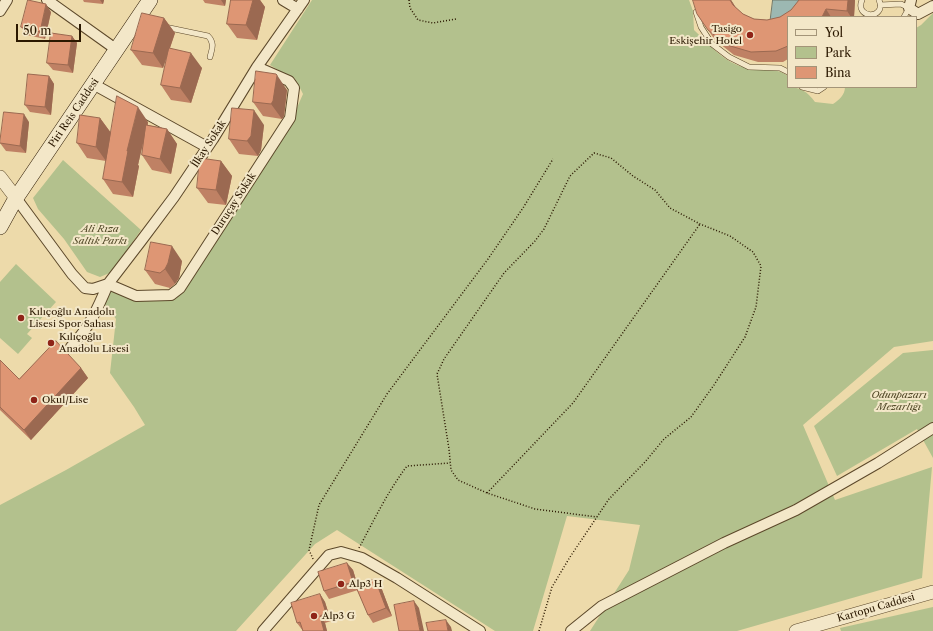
<!DOCTYPE html>
<html>
<head>
<meta charset="utf-8">
<style>
  body { margin:0 }
  #map { position:relative; width:933px; height:631px; overflow:hidden; background:#eddaaa; font-family:"Libre Caslon Text",serif }
  canvas { display:block }
  .legend { position:absolute; left:787px; top:16px; width:130px; height:72px; box-sizing:border-box; background:#f3e7c8; border:1px solid #a39478; margin:0; padding:5px 7px; list-style:none; font-size:12px; color:#2b1800 }
  .legend li { display:flex; align-items:center; gap:8px; height:20px }
  .legend b { width:20px; border:1px solid #a39478 }
  .scale { position:absolute; left:16px; top:24px; width:65px; height:18px; box-sizing:border-box; border:2px solid #2b1800; border-top:0; padding-left:5px; font-size:12px; line-height:14px; white-space:nowrap; color:#2b1800; -webkit-text-stroke:3px #f3e7c8; paint-order:stroke }
</style>
</head>
<body>
<div id="map">
<canvas width="933" height="631"></canvas>
<ul class="legend">
<li><b style="height:5px;background:#f3e7c8"></b>Yol</li>
<li><b style="height:11px;background:#b3c18d"></b>Park</li>
<li><b style="height:11px;background:#de9674"></b>Bina</li>
</ul>
<div class="scale">50 m</div>
</div>
<script>
const g = document.querySelector('canvas').getContext('2d');
g.lineJoin = 'round';
function paint(path, color) { g.fillStyle = color; g.fill(path, 'evenodd'); }
function trace(path, color, width, dash) { g.strokeStyle = color; g.lineWidth = width; g.lineCap = dash ? 'butt' : 'round'; g.setLineDash(dash || []); g.stroke(path); }
function label(font, color, halo, rows, align = 'center') {
  g.font = font + ' "Libre Caslon Text",serif'; g.lineWidth = 4; g.setLineDash([]); g.textBaseline = 'middle'; g.strokeStyle = halo; g.fillStyle = color; for (const [text, x, y, turn = 0] of rows) {
    g.save(); g.translate(x, y); g.rotate((+turn || 0) * Math.PI / 180); g.textAlign = isNaN(turn) ? turn : align; if (halo) g.strokeText(text, 0, 0); g.fillText(text, 0, 0); g.restore();
  }
}
paint(new Path2D(`
  M312 0H689L693 11 694 30C707 42 720 58 737 65 754 72 774 65 788 76V87C800 87 808 92 815 102L833 104C839 100 845 95 845 87H916V28L921 25 933 13V341L894 347 803 425 835 500 932 467 922 578 737 631H590L629 570 640 525 567 516 533 631H495L337 530 315 544 236 631H0V505L66 470 145 425 134 407 110 373 116 319 93 289 108 284 136 296 171 295 288 128 303 94 297 82 270 65Z
  M63 160 141 230 112 272 100 277 87 272 64 239 38 209 33 198Z
  M16 264 56 302 27 334 32 338 18 354 0 338V282Z
  M933 350V458L917 429 837 476 814 426 903 353Z
  M933 607V631H841L840 628Z`), '#b3c18d');
const water = new Path2D(`
  M773 0H801L788 17 770 24Z`);
paint(water, '#9cb8b2');
trace(water, '#6f786b', 1);
const service = new Path2D(`
  M862 0C854 19 887 20 879 0
  M880 5 901 4 909 8 904 17
  M696 12 701 27 712 44 729 57 749 67 780 68 788 72
  M165 27 208 36C215 43 212 49 210 57
  M802 87 818 91 824 87`);
const minor = new Path2D(`
  M47 0 117 50
  M283 0 298 9
  M911 0 909 8 918 14 933 6
  M0 11 7 0
  M93 84 207 147
  M16 198 72 274 85 288 93 289 108 284 141 241 174 197 213 139 257 67 304 0
  M71 347C89 328 98 308 108 284L136 296 171 295 180 288 290 118 294 88 289 81 257 67
  M263 631 329 555 341 552 362 558 397 578 480 631
  M571 631 602 606 724 543 796 510 878 463 933 428`);
const tertiary = new Path2D(`
  M0 177 16 198
  M796 631 933 592`);
const secondary = new Path2D(`
  M0 227 16 198 150 0`);
trace(service, '#5c482a', 6);
trace(minor, '#5c482a', 12);
trace(tertiary, '#5c482a', 14);
trace(secondary, '#2b1800', 16);
trace(new Path2D(`
  M409 0 410 8 418 20 433 23 456 19
  M487 493 573 403 700 224
  M359 548C374 520 388 491 407 466L450 463
  M313 559 309 550 319 505 387 394 488 259 523 208 553 159
  M539 631 552 587 570 557 609 499 645 462 664 439 691 417 714 385 745 337 756 307 761 266 753 252 730 236 700 224 670 208 655 190 633 176 611 158 594 153 570 176 544 229 535 241 504 273 444 359 437 374 449 449 451 470 458 480 487 493 535 509 597 517`), '#2b1800', 1.5, [1, 2]);
trace(service, '#f3e7c8', 5);
trace(minor, '#f3e7c8', 10);
trace(tertiary, '#f3e7c8', 13);
trace(secondary, '#f3e7c8', 15);
paint(new Path2D(`
  M83 0H104L103 4 84 2Z
  M203 0H226L225 6 205 3Z
  M231 0H260L265 7 257 40 237 38 227 24Z
  M694 0H731L736 8 743 14 754 19 767 20 855 0 854 17H788V59L783 62H758L734 55 715 40 697 14Z
  M51 12 45 39 27 35 21 27Z
  M164 18 175 33 170 48 202 68 191 103 171 100 161 85 168 52 163 68 142 65 131 50Z
  M72 36 77 43 73 73 53 70 47 63Z
  M49 76 54 84 51 115 30 112 25 105Z
  M287 90 284 116 282 119 263 116 253 102Z
  M100 118 111 133 148 122V125L167 129 177 144 171 174 152 170 142 155 143 142 138 165 139 166 133 197 113 194 103 179 106 161 87 158 77 143Z
  M29 122 26 153 6 151 0 143Z
  M264 125 261 150 258 156 239 154 229 139Z
  M221 161 232 176 226 205 208 203 197 188Z
  M182 261 179 278 175 284 170 288 155 284 145 270Z
  M0 360 19 379 81 368 88 378 31 440 0 410Z
  M347 563 353 570 358 586 375 579 381 587 392 616 373 623 368 615 358 590 329 599 324 591Z
  M320 594 325 602 331 621 325 623 327 631H303L297 623Z`), '#bf8164');
paint(new Path2D(`
  M100 0H104L103 4Z
  M221 0H226L225 6Z
  M253 0H260L265 7 257 40 246 25Z
  M730 0H731L733 3 740 15Z
  M848 0H855L854 17H851L847 11Z
  M46 4 51 12 45 39 40 32Z
  M826 9 831 17H822Z
  M164 18 175 33 163 68 153 53Z
  M72 36 77 43 73 73 68 65Z
  M191 53 202 68 191 103 180 88Z
  M277 75 287 90 284 116 282 119 271 104Z
  M49 76 54 84 51 115 45 107Z
  M138 107 148 122 138 165 139 166 133 197 122 182 127 151Z
  M254 110 264 125 261 150 258 156 247 141Z
  M24 114 29 122 26 153 20 146Z
  M100 118 111 133 106 161 96 147Z
  M167 129 177 144 171 174 160 159Z
  M221 161 232 176 226 205 216 190Z
  M172 246 182 261 179 278 175 284 165 269Z
  M81 368 88 378 31 440 24 430Z
  M347 563 353 570 359 590 353 582Z
  M375 579 381 587 392 616 386 608Z
  M320 594 325 602 331 621 326 613Z
  M414 601 419 608 424 631H420Z
  M320 616 325 623 327 631H324Z
  M446 620 451 627 452 631H448Z`), '#9b6951');
const building = new Path2D(`
  M28 0 46 4 40 32 21 27Z
  M231 0H253L246 25 227 24Z
  M693 0H730L733 5 743 14 754 19 767 20 780 17 791 10 799 0H848L847 11 826 9 822 17H788V46L776 51 751 52 727 45 708 30 697 14Z
  M142 13 164 18 153 53 131 50Z
  M51 33 72 36 68 65 47 63Z
  M169 48 191 53 180 88 161 85Z
  M256 71 276 74 277 75 273 101 271 104 253 102Z
  M28 74 49 76 45 107 25 105Z
  M117 96 138 107 127 151H128L122 182 103 179Z
  M232 108 254 110 251 136 247 141 229 139Z
  M4 112 24 114 20 146 0 143Z
  M80 115 100 118 96 147 77 143Z
  M146 125 167 129 160 159 142 155Z
  M200 158 221 161 216 190 197 188Z
  M151 242 172 246 168 263 165 269 160 273 145 270Z
  M56 341 81 368 24 430 0 407V360L19 379Z
  M347 563 353 582 324 591 318 572Z
  M375 579 386 608 368 615 356 587Z
  M320 594 326 613 320 616 324 631H303L300 622 297 623 291 603Z
  M414 601 420 631H399L394 605Z
  M446 620 448 631H428L426 623Z`);
paint(building, '#de9674');
trace(building, '#9b6951', 1);
for (const [x, y, r, color] of [
  [750,35,4,"#8f2418"],
  [21,318,4,"#8f2418"],
  [51,343,4,"#8f2418"],
  [34,400,4,"#8f2418"],
  [341,584,4,"#8f2418"],
  [314,616,4,"#8f2418"]
]) { const dot = new Path2D(); dot.arc(x, y, r, 0, 2 * Math.PI); g.fillStyle = color; g.fill(dot); trace(dot, '#f3e7c8', 1.5); }
label('10px', '#2b1800', '#f3e7c8', [
  ["Tasigo",742,29,"right"],
  ["Eskişehir Hotel",742,41,"right"],
  ["Kılıçoğlu Anadolu",29,312],
  ["Lisesi Spor Sahası",29,324],
  ["Kılıçoğlu",59,337],
  ["Anadolu Lisesi",59,349],
  ["Okul/Lise",42,400],
  ["Alp3 H",349,584],
  ["Alp3 G",322,616]
], 'left');
label('10px', '#2b1800', '#f3e7c8', [
  ["Piri Reis Caddesi",74,113,-56],
  ["İlkay Sokak",209,144,-57],
  ["Duruçay Sokak",234,204,-57],
  ["Kartopu Caddesi",876,608,-16]
]);
label('italic 10px', '#544b2a', '#f3e7c8', [
  ["Ali Rıza",100,229],
  ["Saltık Parkı",100,241],
  ["Odunpazarı",899,395],
  ["Mezarlığı",899,407]
]);
</script>
</body>
</html>
